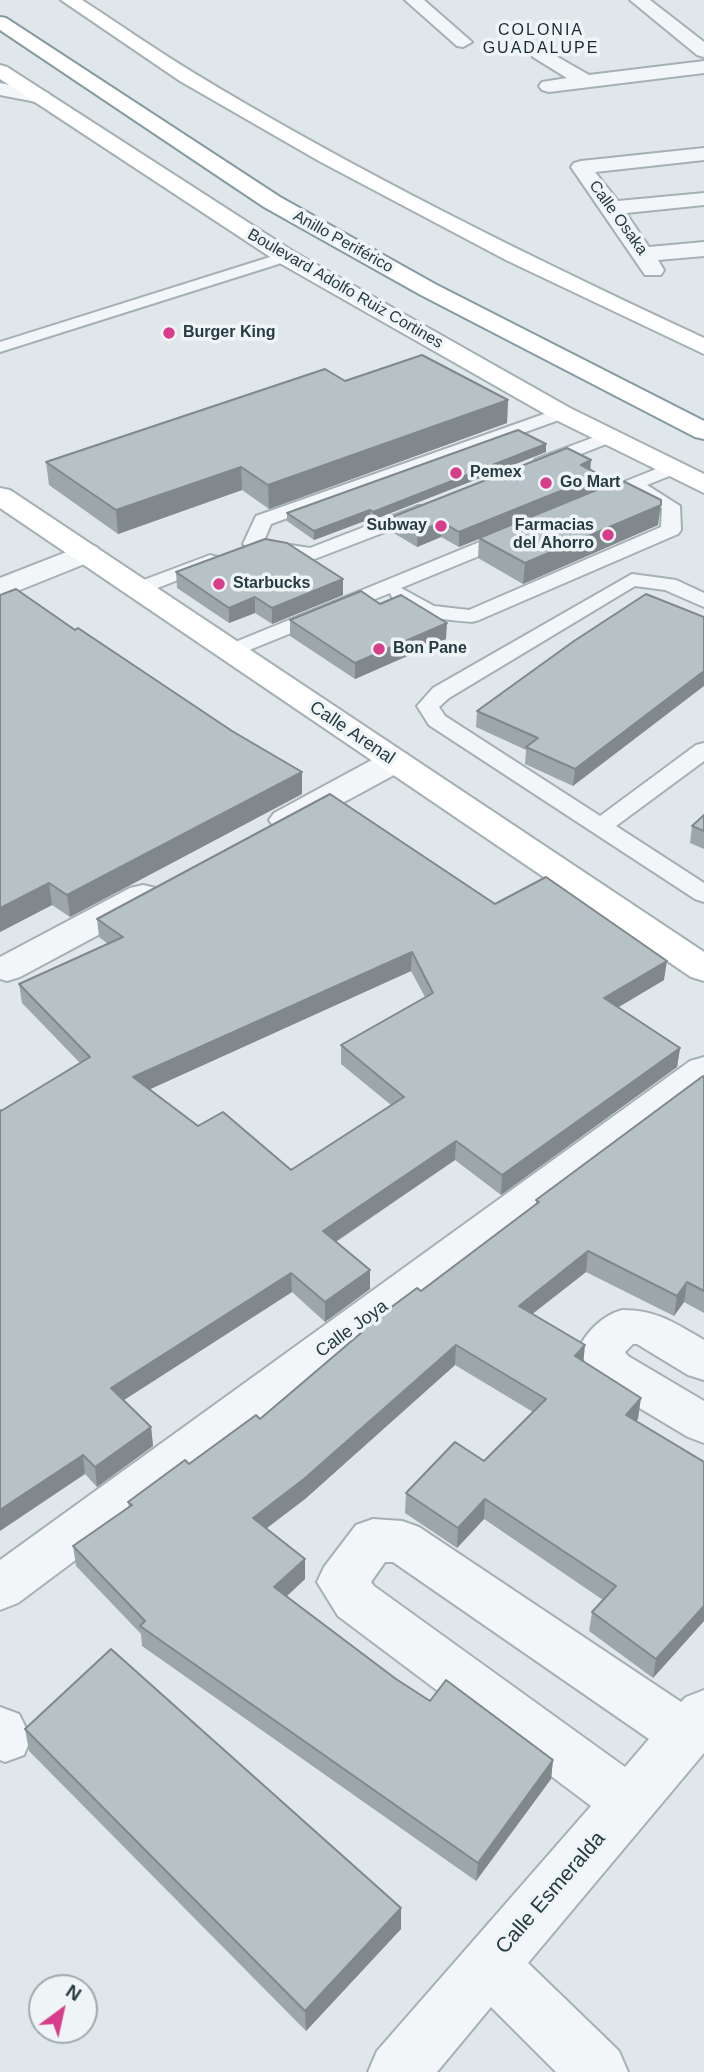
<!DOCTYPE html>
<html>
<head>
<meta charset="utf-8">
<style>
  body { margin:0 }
  #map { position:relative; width:704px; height:2072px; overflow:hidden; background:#e0e7ea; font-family:Helvetica,sans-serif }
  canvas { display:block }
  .north { position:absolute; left:28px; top:1974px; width:70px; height:70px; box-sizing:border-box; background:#eff5f7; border:2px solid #9fabaf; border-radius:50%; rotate:33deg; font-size:19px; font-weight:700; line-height:28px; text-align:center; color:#273b42 }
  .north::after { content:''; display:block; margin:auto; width:24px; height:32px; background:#d73d8a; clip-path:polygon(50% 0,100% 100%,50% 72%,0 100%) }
</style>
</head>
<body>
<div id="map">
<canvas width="704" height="2072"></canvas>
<div class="north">N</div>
</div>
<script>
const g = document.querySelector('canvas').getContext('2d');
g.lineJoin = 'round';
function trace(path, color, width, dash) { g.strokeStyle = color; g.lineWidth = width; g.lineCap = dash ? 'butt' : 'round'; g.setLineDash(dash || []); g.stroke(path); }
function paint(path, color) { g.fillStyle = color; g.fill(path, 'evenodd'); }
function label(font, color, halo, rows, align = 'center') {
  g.font = font + ' Helvetica,sans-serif'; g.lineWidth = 7; g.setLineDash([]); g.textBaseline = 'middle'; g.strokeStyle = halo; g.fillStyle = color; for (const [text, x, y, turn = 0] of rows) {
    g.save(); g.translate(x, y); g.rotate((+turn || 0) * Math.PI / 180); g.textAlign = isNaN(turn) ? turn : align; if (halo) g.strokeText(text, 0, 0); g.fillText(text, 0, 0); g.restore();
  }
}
const lane = new Path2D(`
  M286 252 291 254 294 257 291 260 0 352V342Z
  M561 408 570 413 567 417 271 524 264 541 310 548 418 506H432L434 510 432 514 312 560 253 550 243 544 256 516Z
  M608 432 617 437 614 441 548 467 542 468 533 463 536 459Z
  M671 463 677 465 680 469 677 473 647 485 680 506 681 530 678 534 479 620 472 622C450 620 398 617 390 593L237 655H223L220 651 223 647 504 532H518L521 536 518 540 401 588 434 606 469 610 661 527 662 508 632 492 601 504 592 498 594 494Z
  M210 555 217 557 220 561 217 565 147 592H133L130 588 133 584Z
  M632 574 676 580 704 593V607L665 590 635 586 449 698 439 707 445 716 600 816 696 745 704 743V761L616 826 704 883V902L695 899 429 725 417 706 433 688Z`);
const street = new Path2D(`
  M405 0H424L472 42 463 47 457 46Z
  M630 0H650L704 42V57L697 55Z
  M540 47 589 75 704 61V73L549 92 542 90 539 86 542 82 567 78 533 57 531 53 533 49Z
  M0 83 48 93 51 97 41 103 0 95Z
  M704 148V160L595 172 618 201 704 193V205L626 213 649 247 704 242V256L658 260 664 270 661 275H645L571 167 574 163 581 161Z
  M87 544 97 547 101 553 97 559 0 598V578Z
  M395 751 407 754 411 761 407 768 298 827 286 830 274 827 269 820 274 813 383 754Z
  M143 885 156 888 161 896 156 904 20 977 7 981 0 979V957L130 888Z
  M704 1057V1090L18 1603 0 1610V1560L690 1061Z
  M622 1310C657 1310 675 1323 704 1340V1380L688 1375 637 1344H633L625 1352 628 1356 704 1401V1443L688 1437 596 1382 578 1349C588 1330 602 1316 622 1310Z
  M373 1519 402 1521 419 1527 681 1702 686 1697 704 1690V1753L528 1963 619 2051 628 2072H556L491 2007 437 2072H368L377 2051 591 1806 338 1616 317 1582 324 1567 356 1525ZM385 1562H393L649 1739 625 1767 374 1586 371 1582Z
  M0 1707 19 1714 31 1738 24 1755 5 1762 0 1760Z`);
const secondary = new Path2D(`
  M61 0H82C119 24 156 50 194 73 357 172 530 257 704 338V354L506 260 319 161 180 81Z
  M0 65 7 67 294 252 570 408 704 474V493L552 418 278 262 0 79Z
  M0 488 10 490 704 952V981L691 977 0 508Z`);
const highway = new Path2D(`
  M0 17 6 18 280 197 435 284 704 421V439L695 437 419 294 264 207 0 30Z`);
trace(lane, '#a5b0b4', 4);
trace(street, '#a5b0b4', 4);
trace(secondary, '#a5b0b4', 4);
trace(highway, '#869aa1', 4);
paint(lane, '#f3f6f8');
paint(street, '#f3f6f8');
paint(secondary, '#fff');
paint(highway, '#fff');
paint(new Path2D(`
  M345 381 508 400 507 423 269 509 242 490 118 534 49 485 46 462Z
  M546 444V452L373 520 370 519 314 540 287 521V513Z
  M590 470 600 475 599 489 658 525 523 584 478 558 479 539 459 547 441 537 417 547 392 532V517Z
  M176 572 343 595 272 624 255 613 229 623 177 588Z
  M380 604 446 639 355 679 290 636V620Z
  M704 617 573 786 525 764 526 750 476 727 477 711Z
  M75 630 232 731 302 772V794L70 917 52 905 0 932Z
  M704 815V849L690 843 692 826Z
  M495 904 664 980 618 1007 680 1048 677 1067 501 1195 455 1160 336 1242 370 1270V1289L325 1322 292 1292 124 1400 151 1427 153 1446 97 1487 85 1474 1 1111 80 1063 22 1003 19 984 108 944 99 937 97 919ZM411 971 425 997 341 1045V1064L391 1105 291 1170 198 1126 150 1089Z
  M704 1077V1313L684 1302 674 1316 586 1272 532 1314 584 1361 638 1419 636 1421 704 1462V1621L653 1678 589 1631 592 1612 603 1600 484 1519 457 1548 405 1513 406 1493 484 1461 533 1412 455 1365 305 1499 266 1528 305 1559V1579L287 1596 396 1679 430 1701 553 1760 551 1779 476 1881 142 1646 141 1634 76 1566 73 1546 129 1507 128 1502 260 1419 359 1336V1331L421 1291 536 1205V1200Z
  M25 1729 401 1908V1929L306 2031 29 1751Z`), '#9da7ab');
paint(new Path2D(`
  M508 400 507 423 269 509 268 485Z
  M546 444V452L373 520V512Z
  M591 460 590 475 581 465Z
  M241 467 242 490 118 534 116 510Z
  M600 475 599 490 459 547V532Z
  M661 505 658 525 523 584 525 563Z
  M370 510V519L314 540V531Z
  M442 522 441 537 417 547 418 532Z
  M343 579V595L272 624V608Z
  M255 597V613L229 623V608Z
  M447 623 446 639 355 679V663Z
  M704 671V686L573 786 575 769Z
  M302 772V794L70 917 67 895Z
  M49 883 52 905 0 932V908Z
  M412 952 411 971 135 1096 133 1077Z
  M667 961 664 980 602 1017 604 998Z
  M680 1048 677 1067 501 1195 502 1175Z
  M456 1141 455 1160 323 1250V1231Z
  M588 1251 586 1272 517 1326 519 1306Z
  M370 1270V1289L325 1322V1302Z
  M291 1273 292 1292 113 1407 111 1388Z
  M687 1282 684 1302 674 1316 677 1296Z
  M456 1345 455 1365 305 1499 254 1538 253 1518Z
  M585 1345 583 1366 575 1356Z
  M641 1398 638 1419 623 1435 626 1415Z
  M151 1427 153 1446 97 1487 95 1467Z
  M83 1455 85 1474 0 1531V1510Z
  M485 1499 484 1519 457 1548 458 1528Z
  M305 1559V1579L275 1607 274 1587Z
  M704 1606V1621L653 1678 656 1659Z
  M553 1760 551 1779 476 1881 478 1863Z
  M401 1908V1929L306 2031 305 2011Z`), '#80888b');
const building = new Path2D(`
  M422 355 508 400 268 485 241 467 116 510 46 462 325 369 345 381Z
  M518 430 546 444 373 512 370 510 314 531 287 513Z
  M567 448 591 460 581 465 600 475 459 532 442 522 418 532 392 517Z
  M621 480 661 500V505L525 563 479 538Z
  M265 539 287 543 343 579 272 608 255 597 229 608 176 572Z
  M16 589 75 630 78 628 232 731 302 772 67 895 49 883 0 908V595Z
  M361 591 380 604 401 595 447 623 355 663 290 620Z
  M646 594 704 617V671L575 769 526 747 538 738 477 711 574 641Z
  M330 794 495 904 546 877 667 961 604 998 680 1048 502 1175 456 1141 323 1231 370 1270 325 1302 291 1273 111 1388 151 1427 95 1467 83 1455 0 1510V1110L1 1111 90 1057 19 984 123 937 97 919ZM412 952 433 993 341 1045 404 1097 291 1170 223 1112 198 1126 133 1077Z
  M704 815V831L692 826Z
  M703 1076 704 1077V1291L687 1282 677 1296 588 1251 519 1306 585 1345 575 1356 641 1398 626 1415 704 1462V1606L656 1659 592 1612 616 1586 485 1499 458 1528 406 1493 455 1442 484 1461 546 1399 456 1345 304 1479 253 1518 305 1559 274 1587 396 1679 430 1701 446 1680 553 1760 478 1863 140 1626 145 1621 73 1546 132 1505 128 1502 185 1460 189 1464 256 1415 260 1419 361 1333 359 1331 417 1288 421 1291 539 1202 536 1200Z
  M111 1649 401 1908 305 2011 25 1729Z`);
paint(building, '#b7c2c7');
trace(building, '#80888b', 2);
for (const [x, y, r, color] of [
  [169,333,7,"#d73d8a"],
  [456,473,7,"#d73d8a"],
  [546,483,7,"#d73d8a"],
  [441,526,7,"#d73d8a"],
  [608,535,7,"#d73d8a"],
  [219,584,7,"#d73d8a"],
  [379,649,7,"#d73d8a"]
]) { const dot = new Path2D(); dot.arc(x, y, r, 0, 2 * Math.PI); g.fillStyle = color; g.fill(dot); trace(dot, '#eff5f7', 2.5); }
g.letterSpacing = '2px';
label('16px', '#1a2b33', '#eff5f7', [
  ["COLONIA",541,31],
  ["GUADALUPE",541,49]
]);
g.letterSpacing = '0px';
label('16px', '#273b42', '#eff5f7', [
  ["Calle Osaka",618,218,54],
  ["Anillo Periférico",343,242,29],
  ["Boulevard Adolfo Ruiz Cortines",345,289,30]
]);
label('bold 16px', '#273b42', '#eff5f7', [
  ["Burger King",183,333],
  ["Pemex",470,473],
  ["Go Mart",560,483],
  ["Subway",427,526,"right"],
  ["Farmacias",594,526,"right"],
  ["del Ahorro",594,544,"right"],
  ["Starbucks",233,584],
  ["Bon Pane",393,649]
], 'left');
label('18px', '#273b42', '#eff5f7', [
  ["Calle Arenal",352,733,34],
  ["Calle Joya",352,1329,-36]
]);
label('21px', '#273b42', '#eff5f7', [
  ["Calle Esmeralda",551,1893,-49]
]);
</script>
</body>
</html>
